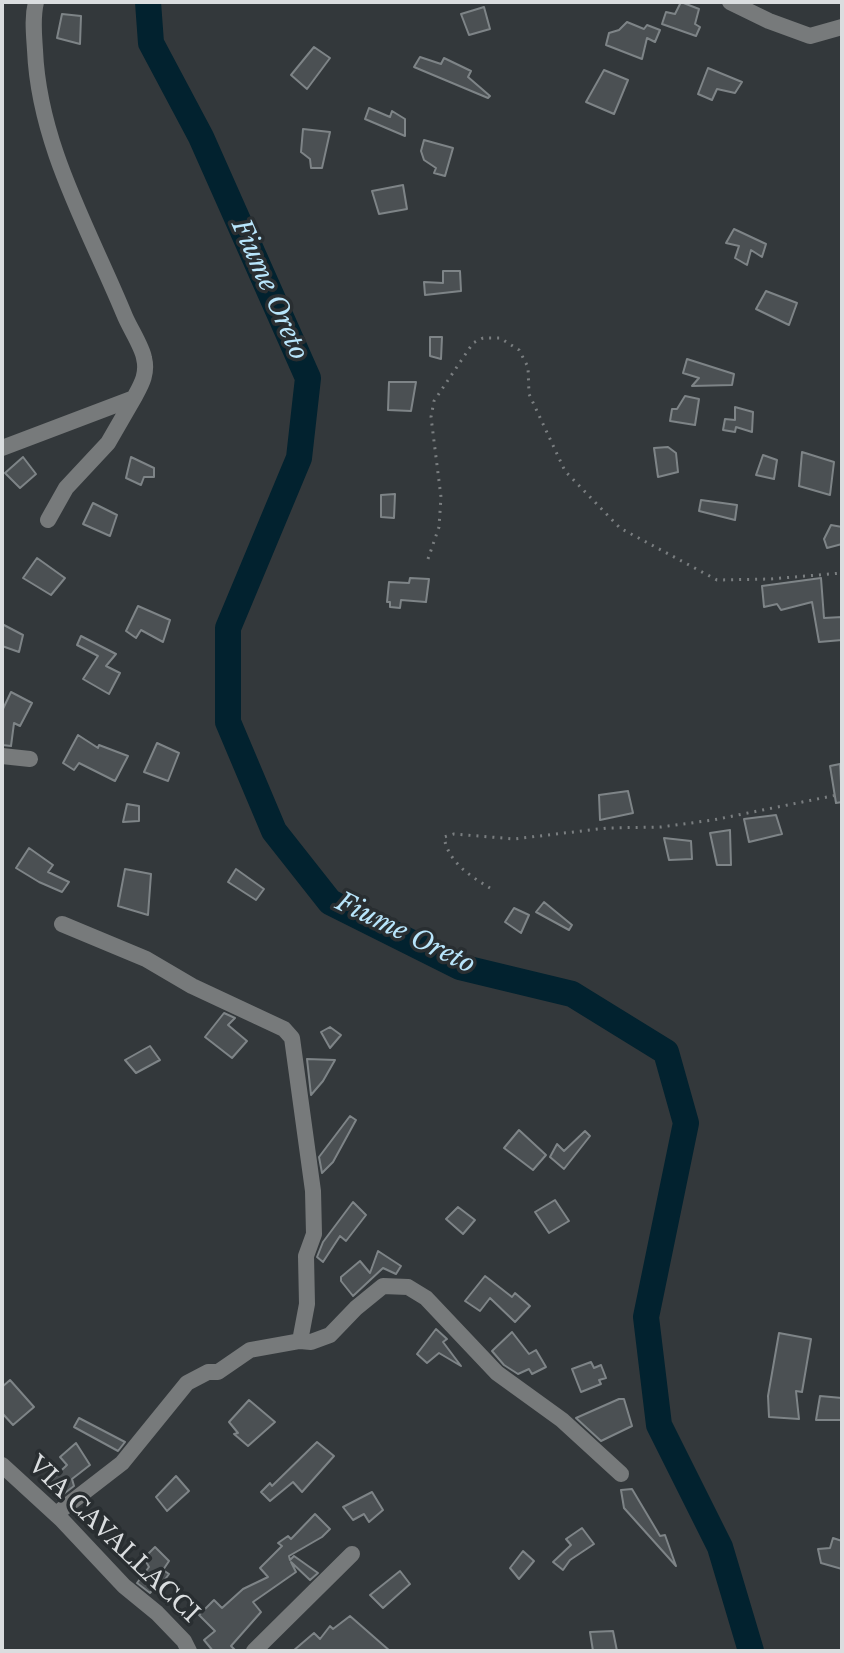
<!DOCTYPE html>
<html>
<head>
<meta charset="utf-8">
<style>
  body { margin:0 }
  #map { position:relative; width:844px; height:1653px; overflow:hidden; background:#33383b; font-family:"Libre Baskerville",serif }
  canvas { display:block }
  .frame { position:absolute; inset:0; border:4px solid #dadddf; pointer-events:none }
</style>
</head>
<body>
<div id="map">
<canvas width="844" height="1653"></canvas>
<div class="frame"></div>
</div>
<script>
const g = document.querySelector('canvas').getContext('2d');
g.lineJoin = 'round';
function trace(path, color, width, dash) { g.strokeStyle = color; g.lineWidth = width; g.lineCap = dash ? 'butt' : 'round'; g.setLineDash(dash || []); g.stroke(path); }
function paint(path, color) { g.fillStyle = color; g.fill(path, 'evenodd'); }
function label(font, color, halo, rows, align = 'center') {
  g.font = font + ' "Libre Baskerville",serif'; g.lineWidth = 7; g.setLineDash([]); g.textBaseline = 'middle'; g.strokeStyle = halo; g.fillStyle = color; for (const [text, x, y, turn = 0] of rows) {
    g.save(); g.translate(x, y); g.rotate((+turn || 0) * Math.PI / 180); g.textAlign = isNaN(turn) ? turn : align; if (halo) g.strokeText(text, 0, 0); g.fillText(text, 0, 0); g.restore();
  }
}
trace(new Path2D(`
  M148 2 151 43 201 137 308 378 299 458 228 628V722L274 831 330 902 460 967 572 994 666 1052 686 1123 646 1317 659 1425 720 1547 751 1651`), '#02222f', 26);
const building = new Path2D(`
  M681 2 699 9 695 24 700 27 696 36 662 24 666 12 675 14Z
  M484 7 490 29 469 35 461 14Z
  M62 14 81 16 80 44 57 38Z
  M627 22 644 29 647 25 660 30 655 42 647 38 642 59 606 45 609 33 619 30Z
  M314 47 330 58 307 89 291 75Z
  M420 57 441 64 444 58 471 71 468 77 490 96 488 98 414 67Z
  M708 68 742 82 735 93 717 89 712 100 698 94Z
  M604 70 628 80 614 114 586 102Z
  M369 108 390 117 392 111 405 119V136L365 119Z
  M303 129 330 132 322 168H311L310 159 301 152Z
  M424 140 453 148 445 176 434 173 436 168 424 160 421 151Z
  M403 185 407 209 379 214 372 191Z
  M734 229 766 244 762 257 751 250 747 265 735 258 739 246 726 243Z
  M443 271H460L461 291 425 295 424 282 443 283Z
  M766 291 797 303 789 325 756 309Z
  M430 337H442L441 359 430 356Z
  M687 359 734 374 732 385 692 386 699 378 683 373Z
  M389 382H416L411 411 388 410Z
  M685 396 699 399 695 425 670 421 672 409H677Z
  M735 407 753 412 752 432 736 427 735 432 723 430 725 419 735 420Z
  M668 447 676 453 678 472 658 477 654 448Z
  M802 452 834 462 830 495 799 486Z
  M763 455 777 460 774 479 756 475Z
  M23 457 36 474 20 488 5 473Z
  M131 457 154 468V477H144L141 485 126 478Z
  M395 494 394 518 381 517V495Z
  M701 500 737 505 735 520 699 511Z
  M93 503 117 515 110 536 83 524Z
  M831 525 842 527V544L827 548 824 539Z
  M37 558 65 578 51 595 23 578Z
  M410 578 429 579 426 602 401 600 400 608 390 607V602H387L389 582 409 583Z
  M821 578 824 618 842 617V640L819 642 812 602 781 610 777 604 764 607 762 586Z
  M138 606 170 620 163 642 141 630 136 638 126 631Z
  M2 624 23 635 19 652 2 646Z
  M81 636 116 654 106 666 120 673 109 694 83 679 98 656 77 645Z
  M11 692 32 703 20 726 14 723 11 746 2 745V711Z
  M78 735 98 748 99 745 128 756 115 781 79 763 74 770 63 763Z
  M157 743 179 753 168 781 144 772Z
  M840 764 842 802 836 803 830 766Z
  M628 791 633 813 600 820 599 795Z
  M127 804 139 806V821L123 822Z
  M776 815 782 834 749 842 744 819Z
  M730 830 731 865H717L710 833Z
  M664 838 691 841 692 859 669 860Z
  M29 848 53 865 48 872 69 882 62 892 39 882 16 868Z
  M125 869 151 874 148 915 118 906Z
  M236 869 264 889 256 900 228 882Z
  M544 902 572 925 569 930 536 912Z
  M514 908 529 915 521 933 505 922Z
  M224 1013 235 1018 228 1025 247 1041 232 1058 205 1037Z
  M330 1027 341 1035 330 1048 321 1032Z
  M150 1046 160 1060 136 1073 125 1060Z
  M307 1059 335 1060 323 1081 311 1095Z
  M350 1116 356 1120 333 1162 322 1173 319 1157Z
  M519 1130 546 1155 533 1170 504 1148Z
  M585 1131 590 1136 564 1169 550 1157 557 1144 564 1151Z
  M555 1200 569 1221 549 1233 535 1212Z
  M353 1202 366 1215 346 1241 340 1236 323 1262 317 1257 323 1242Z
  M458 1207 475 1220 463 1234 446 1219Z
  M378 1251 401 1266 396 1274 383 1268 353 1296 341 1281V1277L360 1261 370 1273Z
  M485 1276 512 1297 515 1293 530 1306 515 1322 490 1298 480 1311 465 1301Z
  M436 1329 447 1339 443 1342 461 1366 439 1353 427 1363 417 1354Z
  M512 1332 529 1354 536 1350 546 1367 532 1374 529 1369 518 1374 504 1365 492 1351Z
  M779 1333 811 1339 802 1392 796 1391 799 1419 769 1417 768 1396Z
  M591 1362 594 1368 601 1365 606 1378 599 1380 601 1384 581 1392 572 1369Z
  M10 1380 34 1407 13 1425 2 1413V1387Z
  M820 1396 842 1398V1420H816Z
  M619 1399H624L632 1426 601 1441 576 1418Z
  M249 1400 275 1422 248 1446 234 1434 238 1433 229 1422Z
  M79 1418 125 1442 118 1451 74 1427Z
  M317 1442 334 1456 302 1492 293 1482 270 1501 261 1492 270 1483 272 1486Z
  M76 1443 90 1465 72 1479 74 1486 57 1499 46 1485 67 1465 60 1457Z
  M176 1476 189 1491 167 1511 156 1497Z
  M632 1489 660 1536 665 1535 676 1566 624 1508 621 1490Z
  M372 1492 383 1510 369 1522 364 1514 353 1520 343 1507Z
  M315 1514 330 1529 322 1537 289 1556 290 1560 294 1556 318 1573 310 1580 291 1562 296 1572 253 1602 261 1612 231 1646 236 1651H213L204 1640 215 1631 199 1615 214 1600 222 1608 243 1589 268 1577 260 1568 282 1546 278 1543 288 1536 291 1539Z
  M582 1528 594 1544 570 1560 563 1570 553 1562 571 1545 566 1539Z
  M833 1538 842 1541V1569L821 1563 818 1549 830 1548Z
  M155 1547 169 1561 163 1570 169 1574 158 1589 155 1587 150 1593 137 1583 149 1567 144 1558Z
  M523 1551 534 1561 519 1579 510 1568Z
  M400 1571 410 1584 383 1608 370 1595Z
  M350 1616 390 1651H293L314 1633 320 1639 330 1626 333 1629Z
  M613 1631 617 1651H593L590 1632Z`);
paint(building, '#4b5053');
trace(building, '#7e8487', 2);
trace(new Path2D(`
  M428 559 439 527 441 497 431 417 434 401 473 343 483 338H500L519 350 528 367 529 394 565 471 620 528 717 580 770 579 842 573
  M490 888C470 876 448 862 444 837L454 834 514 839 607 828 661 827 713 820 842 794`), '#7a7e80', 3, [2, 6]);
trace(new Path2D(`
  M730 2 769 21 810 36 842 27
  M2 448 134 398C141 385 148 374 144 358 142 346 129 327 124 314 89 229 39 145 35 50 34 34 32 18 36 2
  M48 520 66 488 108 443 134 398
  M2 756 30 759
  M62 924 146 959 192 986 284 1029 292 1038 313 1191 314 1234 306 1256 307 1304 300 1341
  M2 1465 61 1519 124 1586 157 1613 184 1641 189 1651
  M56 1514 122 1463 187 1383 208 1372H218L250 1350 300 1341 311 1342 330 1335 356 1308 383 1286 408 1287 426 1298 497 1373 562 1420 621 1474
  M254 1651 352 1554`), '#777a7b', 16);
label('24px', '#dadddf', '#292e31', [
  ["VIA CAVALLACCI",113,1540,44]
]);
label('italic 26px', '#b8e5fb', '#292e31', [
  ["Fiume Oreto",269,290,66],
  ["Fiume Oreto",405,934,26]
]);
</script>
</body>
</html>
